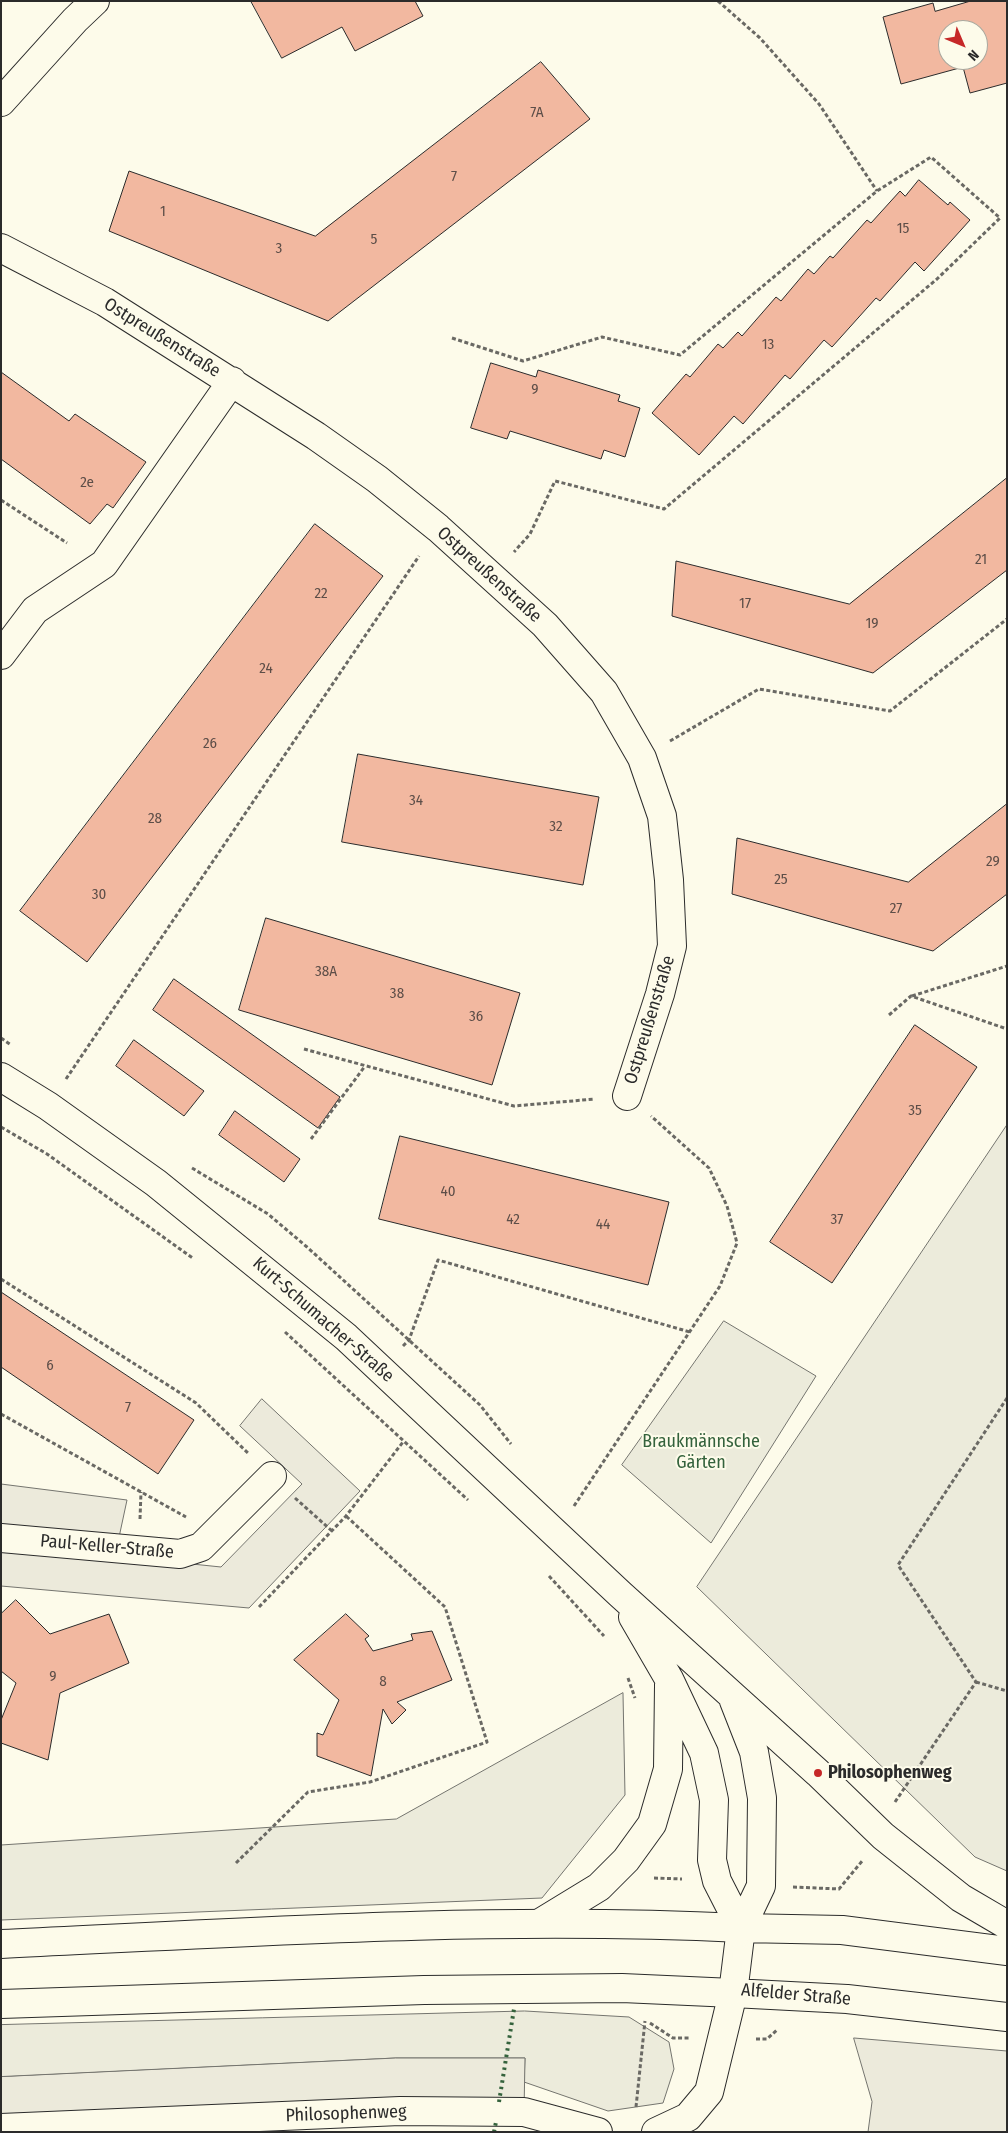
<!DOCTYPE html>
<html>
<head>
<meta charset="utf-8">
<style>
  body { margin:0 }
  #map { position:relative; width:1008px; height:2133px; overflow:hidden; background:#fdfbea; font-family:"Fira Sans Condensed",sans-serif }
  canvas { display:block }
  .frame { position:absolute; inset:0; border:2px solid #2b2b2b; pointer-events:none }
  .north { position:absolute; left:938px; top:20px; width:50px; height:50px; box-sizing:border-box; background:#fdfbea; border:1px solid #a9a89e; border-radius:50%; rotate:135deg; font-size:14px; font-weight:700; line-height:20px; text-align:center; color:#2b2b2b }
  .north::after { content:''; display:block; margin:auto; width:18px; height:22px; background:#c62828; clip-path:polygon(50% 0,100% 100%,50% 72%,0 100%) }
</style>
</head>
<body>
<div id="map">
<canvas width="1008" height="2133"></canvas>
<div class="frame"></div>
<div class="north">N</div>
</div>
<script>
const g = document.querySelector('canvas').getContext('2d');
g.lineJoin = 'round';
function paint(path, color) { g.fillStyle = color; g.fill(path, 'evenodd'); }
function trace(path, color, width, dash) { g.strokeStyle = color; g.lineWidth = width; g.lineCap = dash ? 'butt' : 'round'; g.setLineDash(dash || []); g.stroke(path); }
function label(font, color, halo, rows, align = 'center') {
  g.font = font + ' "Fira Sans Condensed",sans-serif'; g.lineWidth = 4; g.setLineDash([]); g.textBaseline = 'middle'; g.strokeStyle = halo; g.fillStyle = color; for (const [text, x, y, turn = 0] of rows) {
    g.save(); g.translate(x, y); g.rotate((+turn || 0) * Math.PI / 180); g.textAlign = isNaN(turn) ? turn : align; if (halo) g.strokeText(text, 0, 0); g.fillText(text, 0, 0); g.restore();
  }
}
const green = new Path2D(`
  M1007 1125V1871L975 1857 697 1587Z
  M724 1321 816 1376 711 1543 622 1465Z
  M623 1693 625 1795 542 1898 1 1920V1845L396 1819Z
  M525 2011 629 2017 669 2042 674 2069 663 2103 608 2111 524 2082 525 2058H396L1 2077V2025Z`);
paint(green, '#ecebdb');
trace(green, '#74746e', 1);
const parking = new Path2D(`
  M262 1399 360 1491 249 1608 1 1586V1484L127 1500 115 1556 221 1567 302 1484 240 1426Z
  M854 2038 1007 2051V2132H868L872 2102Z
  M396 2058H525L524 2112 1 2128V2077Z`);
paint(parking, '#eceadb');
trace(parking, '#74746e', 1);
const building = new Path2D(`
  M251 1H415L423 16 355 51 342 27 282 58Z
  M971 1H1007V83L970 93 963 67 901 84 883 17 933 3 935 11ZM948 30H978V60H948Z
  M541 62 590 119 328 321 109 231 129 171 315 236Z
  M919 180 948 205 950 202 970 220 924 271 915 262 880 301 876 298 832 347 824 340 790 379 785 375 743 424 734 416 699 455 652 413 686 374 690 377 718 344 723 348 738 332 742 336 776 297 781 301 808 269 814 274 830 256 833 258 867 220 871 223 900 191 905 196Z
  M491 363 536 377 538 370 620 395 618 401 640 408 625 457 604 450 601 459 510 431 507 439 471 428Z
  M1 372 69 421 75 414 146 462 113 508 107 504 90 524 1 459Z
  M1007 478V570L873 673 672 616 676 561 849 604Z
  M315 524 383 576 87 962 20 911Z
  M358 754 599 797 583 885 342 842Z
  M1007 804V894L933 951 732 894 737 838 908 882Z
  M266 918 520 993 492 1085 239 1010Z
  M174 979 340 1097 318 1128 153 1010Z
  M915 1025 977 1067 832 1283 770 1242Z
  M134 1040 204 1091 184 1116 116 1066Z
  M235 1111 300 1159 284 1182 219 1135Z
  M400 1136 669 1202 648 1285 379 1219Z
  M1 1292 194 1420 158 1474 1 1367Z
  M16 1600 50 1634 109 1614 129 1663 60 1693 48 1760 1 1743V1720L16 1683 1 1671V1614Z
  M346 1614 369 1636 365 1639 373 1651 413 1640 411 1634 432 1631 452 1680 397 1702 406 1710 392 1724 383 1709 371 1776 317 1756V1733L323 1735 339 1700 294 1660Z`);
paint(building, '#f2b8a0');
trace(building, '#2b2b2b', 1);
const minor = new Path2D(`
  M1 102 75 20 95 1
  M1 248 105 302 316 436 377 479 438 528 545 625 604 692 642 758 662 816 669 880 672 946 660 994 627 1096
  M1 655 35 610 104 564 232 381
  M1 1538 180 1554 201 1547 272 1476
  M1 2128 400 2111 524 2112 598 2132
  M656 2132 688 2117 709 2092 733 1993`);
const major = new Path2D(`
  M1 1077 48 1106 156 1183 346 1337 620 1594 818 1773 883 1836 961 1898 1007 1925
  M633 1617 669 1679 704 1753 714 1800 712 1860 717 1881 741 1928
  M734 1701 754 1752 762 1798 761 1886 741 1928 733 1993 847 1999 1007 2017
  M540 1923 599 1887 626 1860 652 1824 668 1769 669 1685
  M741 1928 842 1930 1007 1951`);
const highway = new Path2D(`
  M1 1944C248 1932 495 1916 741 1928
  M1 2004 424 1990 622 1988 733 1993`);
trace(minor, '#2b2b2b', 30);
trace(major, '#2b2b2b', 30);
trace(highway, '#2b2b2b', 30);
trace(new Path2D(`
  M718 1 760 38 819 104 877 191
  M452 338 523 361 602 337 680 355 877 191 931 157 1000 218 937 279 664 509 555 481 530 534 514 552
  M1 500 67 543
  M670 741 759 689 890 711 1007 619
  M912 996 1007 966
  M889 1015 911 996 1007 1029
  M1 1038 11 1045
  M304 1049 514 1106 595 1099
  M66 1079 419 556
  M1 1127 47 1154 194 1259
  M311 1139 365 1066
  M192 1168 268 1214 307 1247 480 1405 511 1444
  M1 1279 196 1403 249 1454
  M285 1332 468 1500
  M403 1346 409 1340 438 1260 690 1332
  M1 1414 186 1517
  M295 1498 332 1531
  M574 1506 720 1286 737 1243 727 1206 709 1168 651 1116
  M140 1519 141 1492
  M549 1576 604 1636
  M259 1607 346 1516 403 1442
  M628 1678 635 1698
  M976 1682 1007 1691
  M895 1802 976 1682 898 1565 1007 1398
  M236 1863 308 1792 370 1782 487 1742 445 1607 346 1516
  M654 1878 682 1879
  M793 1887 839 1889 863 1860
  M650 2023 673 2038H689
  M756 2039H767L778 2029
  M636 2107 645 2021`), '#6a6964', 3, [4, 2.5]);
trace(minor, '#fdfbea', 28);
trace(major, '#fdfbea', 28);
trace(highway, '#fdfbea', 28);
trace(new Path2D(`
  M499 2102 514 2009
  M494 2132 496 2122`), '#34623c', 4, [2.5, 4]);
for (const [x, y, r, color] of [
  [818,1773,5,"#c62828"]
]) { const dot = new Path2D(); dot.arc(x, y, r, 0, 2 * Math.PI); g.fillStyle = color; g.fill(dot); trace(dot, '#fdfbea', 2); }
label('15px', '#5d4e48', null, [
  ["7A",537,113],
  ["7",454,177],
  ["1",163,212],
  ["15",903,229],
  ["5",374,240],
  ["3",279,249],
  ["13",768,345],
  ["9",535,390],
  ["2e",87,483],
  ["21",981,560],
  ["22",321,594],
  ["17",745,604],
  ["19",872,624],
  ["24",266,669],
  ["26",210,744],
  ["34",416,801],
  ["28",155,819],
  ["32",556,827],
  ["29",993,862],
  ["25",781,880],
  ["30",99,895],
  ["27",896,909],
  ["38A",326,972],
  ["38",397,994],
  ["36",476,1017],
  ["35",915,1111],
  ["40",448,1192],
  ["42",513,1220],
  ["37",837,1220],
  ["44",603,1225],
  ["6",50,1366],
  ["7",128,1408],
  ["9",53,1677],
  ["8",383,1682]
]);
label('18px', '#2b2b2b', '#fdfbea', [
  ["Ostpreußenstraße",162,338,32],
  ["Ostpreußenstraße",489,575,42],
  ["Ostpreußenstraße",650,1020,-73],
  ["Kurt-Schumacher-Straße",323,1320,41],
  ["Paul-Keller-Straße",107,1547,5],
  ["Alfelder Straße",796,1995,5],
  ["Philosophenweg",346,2114,-2]
]);
label('18px', '#34623c', '#fdfbea', [
  ["Braukmännsche",701,1442],
  ["Gärten",701,1463]
]);
label('bold 18px', '#2b2b2b', '#fdfbea', [
  ["Philosophenweg",828,1773]
], 'left');
</script>
</body>
</html>
